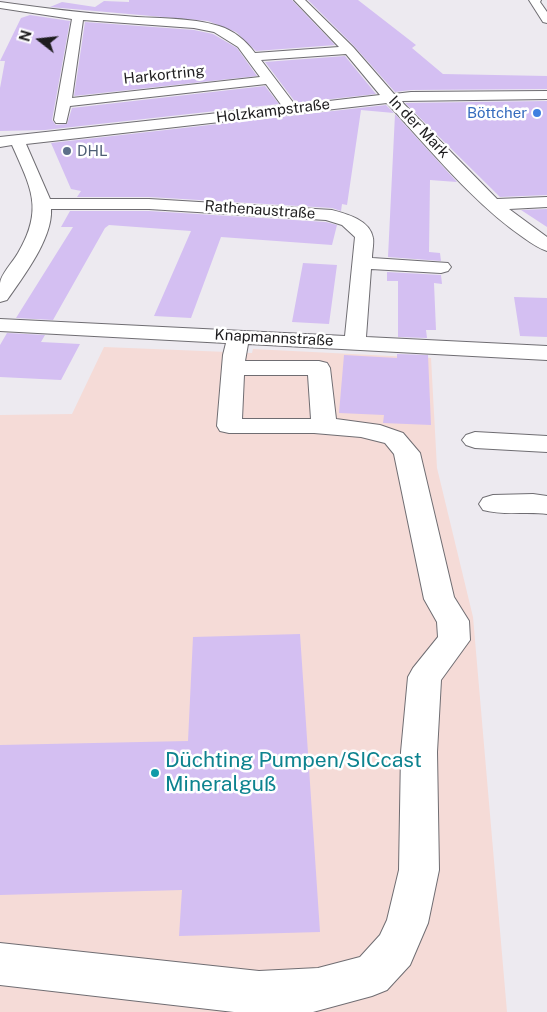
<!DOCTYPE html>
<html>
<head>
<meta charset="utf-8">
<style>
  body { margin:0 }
  #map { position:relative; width:547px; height:1012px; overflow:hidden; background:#edeaf0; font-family:"Public Sans",sans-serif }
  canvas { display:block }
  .north { position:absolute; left:15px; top:15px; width:50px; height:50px; -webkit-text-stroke:4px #fff; paint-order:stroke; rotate:286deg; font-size:14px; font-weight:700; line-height:20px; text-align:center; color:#1e1d1f }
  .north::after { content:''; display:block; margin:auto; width:18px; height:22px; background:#1e1d1f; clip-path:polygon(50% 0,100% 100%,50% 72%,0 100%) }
</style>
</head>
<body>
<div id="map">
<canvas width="547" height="1012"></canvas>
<div class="north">N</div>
</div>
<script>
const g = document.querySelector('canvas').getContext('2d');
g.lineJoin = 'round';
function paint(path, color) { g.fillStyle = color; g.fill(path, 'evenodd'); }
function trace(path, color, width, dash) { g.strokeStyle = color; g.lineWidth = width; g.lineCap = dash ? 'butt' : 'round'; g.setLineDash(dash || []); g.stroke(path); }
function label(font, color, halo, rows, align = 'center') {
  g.font = font + ' "Public Sans",sans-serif'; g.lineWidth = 5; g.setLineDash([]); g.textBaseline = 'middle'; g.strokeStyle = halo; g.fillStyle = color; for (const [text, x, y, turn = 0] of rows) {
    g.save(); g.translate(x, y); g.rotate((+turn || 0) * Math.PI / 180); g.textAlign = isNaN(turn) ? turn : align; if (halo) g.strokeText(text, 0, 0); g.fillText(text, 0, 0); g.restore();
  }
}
paint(new Path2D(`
  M104 347 252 353 253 349 431 358 437 468 473 617 507 1012H0V415L72 414Z`), '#f5dbd7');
paint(new Path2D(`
  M129 0H292L335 45 256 51 236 32 208 21 50 7 62 2 95 7 104 1 129 2Z
  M308 0H358L416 45 412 48 443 74 547 76V89L411 90 395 92 354 46Z
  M30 15 70 21 52 120 56 125 67 124 72 108 265 86 279 104 45 130 0 131V88L5 61H0L21 18Z
  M85 22 194 30 213 34 237 48 257 76 74 96Z
  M345 56 376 94 296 103 265 62Z
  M547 101V195L500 197 405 103Z
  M386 105 394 113 361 110 347 205 342 204 341 211 332 208 149 197H77L81 191 71 189 51 143Z
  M395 114 457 182 430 180 429 252 440 253 441 261 388 257Z
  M547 209V227L521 210Z
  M70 211H149L326 222 337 225 332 245 221 237 191 318 154 316 191 231 109 225 105 228 53 320 16 318 73 227H61Z
  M303 263 337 265 329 324 292 322Z
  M387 272 441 275 442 284 434 283 436 330H426L427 338 398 337V281H387Z
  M514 297 547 298V337L520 336Z
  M7 333 45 335 41 342 80 344 61 380 0 377V345Z
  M397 354 428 355 431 425 383 423 384 415 339 413 344 355 397 358Z
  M300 634 320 932 179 936 182 890 0 895V745L188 741 193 637Z`), '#d4bff2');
const minor = new Path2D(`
  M294 0H305L353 47 394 94 411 92 547 91V99L401 101 497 199 547 197V207L509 209 547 237V251C538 248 531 243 524 238 474 204 428 147 387 103L26 144 50 199H149L332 210C347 214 370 220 373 238 374 243 372 252 372 258L448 263 451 267 448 271 441 273 371 269 366 337 547 346V360L248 344 245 361H319L327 363 330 368 336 419 380 425 403 433 420 453 454 597 469 621 470 640 441 680 437 752 439 870 428 923 410 965 387 990 372 996 313 1012H234L0 985V943L259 971 318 968 360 957 380 935 387 920 399 870 401 752 408 677 413 668 438 637 437 622 424 599 394 454 385 443 361 437 314 433H229L220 431 217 426 223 355 226 343 0 331V319L345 336 355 237 342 225 326 220 149 209H51C53 238 23 277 7 300L0 302C0 296 0 289 0 283 1 274 13 262 18 253 44 209 31 188 12 145L0 147V137L282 106 266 84 70 106 66 123H56L54 120 72 19 0 8V2C42 8 83 13 125 16 156 19 190 17 219 26 235 31 246 41 255 53L339 47ZM83 20 194 28 214 32 238 47 260 77 72 98ZM346 54 380 95 295 105 261 60ZM244 375H308L311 419H242Z
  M529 0H541L540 2 547 12V23L543 22Z
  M475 432 547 436V452L475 448 466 445 462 440 466 435Z
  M533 494 547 496V514C526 511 504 516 483 510L479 504 483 498 493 495Z`);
trace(minor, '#6f6d72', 2);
paint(minor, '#fff');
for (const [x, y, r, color] of [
  [537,113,5,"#3f7fe0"],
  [67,151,5,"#5c6f8a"],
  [155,773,5,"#0f9aa8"]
]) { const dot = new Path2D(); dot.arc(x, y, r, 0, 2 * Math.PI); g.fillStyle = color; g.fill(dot); trace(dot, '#fff', 2); }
label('15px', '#1e1d1f', '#fff', [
  ["Harkortring",164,75,-6],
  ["Holzkampstraße",273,111,-7],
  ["In der Mark",419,127,46],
  ["Rathenaustraße",260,210,4],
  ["Knapmannstraße",274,338,3]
]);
label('15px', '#366cbe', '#fff', [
  ["Böttcher",527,113]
], 'right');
label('15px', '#4e5e75', '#fff', [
  ["DHL",77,151]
], 'left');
label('21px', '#0d838f', '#fff', [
  ["Düchting Pumpen/SICcast",165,761],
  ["Mineralguß",165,785]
], 'left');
</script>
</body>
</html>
